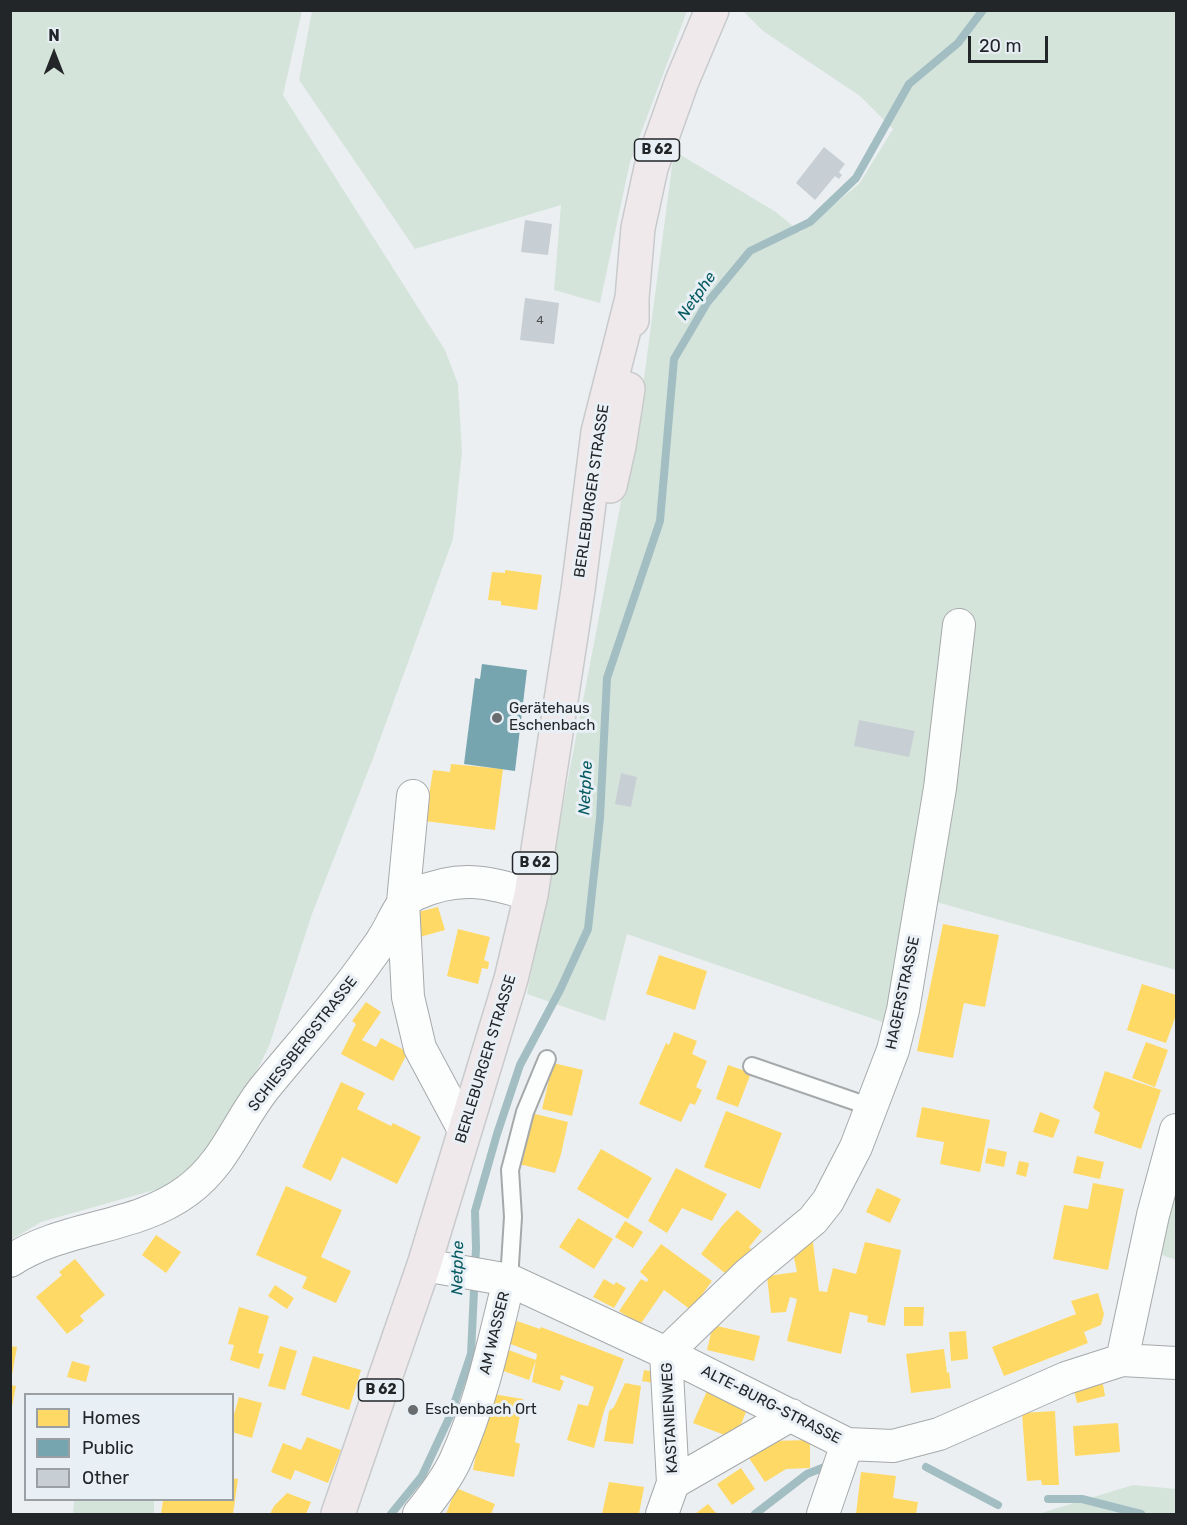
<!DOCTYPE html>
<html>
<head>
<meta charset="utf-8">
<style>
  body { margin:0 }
  #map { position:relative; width:1187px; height:1525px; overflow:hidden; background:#ebeff2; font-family:Rubik,sans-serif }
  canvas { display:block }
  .frame { position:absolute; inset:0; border:12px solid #232628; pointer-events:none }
  .legend { position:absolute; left:24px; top:1393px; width:210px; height:108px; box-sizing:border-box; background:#e8eff5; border:2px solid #999fa3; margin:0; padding:8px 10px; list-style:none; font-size:18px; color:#232628 }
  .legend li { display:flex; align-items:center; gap:12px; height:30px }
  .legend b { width:30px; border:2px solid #999fa3 }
  .north { position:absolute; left:24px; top:24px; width:60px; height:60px; -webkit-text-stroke:4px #e8eff5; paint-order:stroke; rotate:0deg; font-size:16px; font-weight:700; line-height:24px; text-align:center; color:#232628 }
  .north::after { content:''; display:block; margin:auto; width:21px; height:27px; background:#232628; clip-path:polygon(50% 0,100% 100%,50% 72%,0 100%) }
  .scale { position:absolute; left:968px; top:36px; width:80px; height:27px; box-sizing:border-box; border:3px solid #232628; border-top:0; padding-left:8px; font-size:18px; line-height:21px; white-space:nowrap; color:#232628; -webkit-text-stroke:4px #e8eff5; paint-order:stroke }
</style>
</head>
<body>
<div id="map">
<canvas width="1187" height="1525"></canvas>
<div class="frame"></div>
<ul class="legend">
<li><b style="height:16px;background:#ffd966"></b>Homes</li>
<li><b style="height:16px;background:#76a5af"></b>Public</li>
<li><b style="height:16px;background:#c7cfd4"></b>Other</li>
</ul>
<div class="north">N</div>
<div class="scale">20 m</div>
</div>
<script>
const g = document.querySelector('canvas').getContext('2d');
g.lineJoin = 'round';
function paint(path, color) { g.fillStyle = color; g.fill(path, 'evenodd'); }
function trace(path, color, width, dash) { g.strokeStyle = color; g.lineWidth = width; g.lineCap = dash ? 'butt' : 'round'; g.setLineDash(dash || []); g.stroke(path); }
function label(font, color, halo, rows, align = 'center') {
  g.font = font + ' Rubik,sans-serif'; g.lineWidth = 6; g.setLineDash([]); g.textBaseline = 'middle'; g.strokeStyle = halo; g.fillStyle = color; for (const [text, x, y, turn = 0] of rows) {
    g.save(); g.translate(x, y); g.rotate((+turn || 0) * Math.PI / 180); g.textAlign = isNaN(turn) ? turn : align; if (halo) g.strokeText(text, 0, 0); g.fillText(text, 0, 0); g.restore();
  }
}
paint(new Path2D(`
  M11 11H302L283 95 445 350 458 384 462 452 453 539 372 761 312 914 269 1046 215 1155 179 1183 41 1222 11 1240Z
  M312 11H687L630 162 600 303 554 290 561 205 415 249 299 80Z
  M743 11H1176V970L926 899 891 1025 627 934 605 1021 527 994 643 386 674 151 776 212 800 232 859 184 893 129 860 96 763 31Z
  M1176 1172V1260L1162 1255Z
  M1133 1485 1176 1489V1514H1038Z
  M74 1500H154V1514H73Z`), '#d5e4db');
paint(new Path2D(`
  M505 570 542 575 537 610 501 605V601L488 600 492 572 505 573Z
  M451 764 503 769 495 830 425 821 433 770 450 772Z
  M438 907 445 930 416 938 414 913Z
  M943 924 999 935 985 1007 964 1003 953 1058 917 1051Z
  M458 929 490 937 484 960 489 962 488 969 482 968 478 984 447 976Z
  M659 955 707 971 695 1010 646 994Z
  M1142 984 1176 995V1018H1175L1166 1043 1127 1030Z
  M366 1002 381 1012 362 1040 376 1047 381 1038 408 1052 393 1081 341 1054 356 1024 352 1021Z
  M674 1032 697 1041 692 1054 707 1061 696 1087 702 1090 695 1105 690 1103 681 1122 639 1104 666 1043 669 1045Z
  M1146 1042 1168 1050 1155 1087 1132 1078Z
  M553 1063 583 1070 572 1116 542 1109Z
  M728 1065 751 1073 738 1107 716 1099Z
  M1105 1071 1161 1090 1141 1149 1094 1133 1100 1113 1093 1108Z
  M341 1082 365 1093 357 1109 391 1126 393 1123 421 1137 397 1184 342 1157 331 1181 302 1167Z
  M922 1107 990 1120 980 1172 940 1164 944 1142 916 1137Z
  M726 1111 782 1133 760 1189 704 1167Z
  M1040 1112 1060 1120 1053 1138 1033 1132Z
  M531 1113 568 1122 561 1154 555 1173 519 1164Z
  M988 1148 1007 1152 1004 1167 985 1163Z
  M601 1149 652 1178 628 1219 577 1189Z
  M1077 1156 1104 1162 1100 1179 1073 1173Z
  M1019 1161 1029 1163 1026 1177 1016 1174Z
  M676 1168 727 1194 712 1221 682 1208 667 1233 648 1221Z
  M1093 1183 1124 1189 1108 1270 1053 1259 1064 1205 1088 1209Z
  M286 1186 342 1210 321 1257 351 1271 336 1303 302 1288 307 1277 256 1255Z
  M877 1188 901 1199 890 1223 866 1212Z
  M737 1210 762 1231 749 1247 752 1250 730 1277 701 1254 722 1226Z
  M578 1218 613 1239 594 1269 559 1247Z
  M625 1221 643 1232 633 1248 615 1237Z
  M156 1235 181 1252 166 1273 142 1255Z
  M812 1235 819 1291 827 1292 833 1268 856 1274 865 1242 901 1250 885 1326 867 1322 868 1316 850 1312 841 1354 787 1341 797 1299 790 1297 786 1312 771 1313 767 1276 797 1272 792 1248Z
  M661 1244 712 1281 691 1310 664 1290 640 1325 619 1311 641 1279 647 1282 648 1279 640 1272Z
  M75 1259 105 1295 80 1316 84 1321 67 1334 36 1297 62 1275 59 1272Z
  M604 1279 614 1285 616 1282 626 1288 614 1308 593 1297Z
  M275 1285 294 1298 287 1309 268 1296Z
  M1098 1293 1104 1314 1101 1325 1084 1332 1088 1343 1004 1376 992 1347 1076 1314 1071 1301Z
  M239 1307 269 1316 258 1353 264 1354 259 1369 230 1360 234 1345 228 1344Z
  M904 1307H924L923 1326H904Z
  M517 1321 540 1329 541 1327 624 1359 604 1411 594 1448 567 1440 578 1404 588 1406 594 1387 561 1375 560 1379 564 1381 560 1391 532 1382 537 1354 508 1343Z
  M713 1325 760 1336 754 1361 707 1350Z
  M966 1331 968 1359 951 1361 949 1332Z
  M10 1346 17 1347 12 1375H10Z
  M280 1346 297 1351 285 1390 268 1386Z
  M503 1348 536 1360 529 1380 495 1368Z
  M944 1349 947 1373 949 1372 951 1388 911 1393 906 1354Z
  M313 1356 361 1370 349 1410 301 1395Z
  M72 1361 90 1366 86 1382 67 1377Z
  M644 1370 661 1373 659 1384 642 1381Z
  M625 1383 641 1386 633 1444 604 1441 609 1411 614 1407Z
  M1103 1384 1105 1396 1077 1403 1074 1390Z
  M10 1385 16 1386 12 1407H10Z
  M707 1391 748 1407 735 1439 693 1423Z
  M487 1393 523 1399 515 1442 520 1444 514 1477 473 1470Z
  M239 1397 262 1403 252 1438 232 1432V1421Z
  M1055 1411 1059 1485H1042L1041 1480 1027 1481 1022 1413Z
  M1118 1423 1120 1452 1075 1456 1073 1426Z
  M307 1437 341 1450 328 1483 295 1470 291 1480 271 1472 283 1443 301 1450Z
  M810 1440V1468L786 1469 765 1482 747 1455 768 1441Z
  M741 1468 755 1489 732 1505 717 1484Z
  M861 1472 896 1476 893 1498 918 1502 916 1514H856Z
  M232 1478 238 1479 233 1514H161L163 1500H232Z
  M609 1482 644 1487 639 1514H602Z
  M456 1488 495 1504 491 1514H446Z
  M287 1493 311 1502 306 1514H270L274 1506Z
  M708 1504 717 1514H695Z`), '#ffd966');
paint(new Path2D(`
  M482 664 527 670 515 771 464 764 475 678 480 679Z`), '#76a5af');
trace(new Path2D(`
  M926 1467 998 1505
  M1048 1499H1082L1141 1514
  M391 1514 422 1476 450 1416 471 1354 476 1248 475 1211 497 1134 520 1065 560 990 588 929 600 818 607 678 660 521 674 359 707 303 750 251 810 222 856 178 909 84 958 43 983 10
  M755 1514 807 1474 827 1466`), '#a2bec2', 8);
paint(new Path2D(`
  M824 147 845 164 839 172 842 175 839 179 835 176 815 200 796 183Z
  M525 220 552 224 548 255 521 252Z
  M525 298 559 303 554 344 520 340Z
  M859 720 915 731 909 757 854 746Z
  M621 773 637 777 631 807 615 804Z`), '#c7cfd4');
const service = new Path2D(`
  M752 1066 871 1107
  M509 1280 513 1217 510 1170 525 1112 547 1059`);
const minor = new Path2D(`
  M413 796 403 902 408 997 420 1048 464 1130
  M10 1261C64 1225 134 1230 187 1191 225 1163 236 1125 263 1090 297 1048 335 1007 366 963 372 954 379 946 384 937 394 922 399 901 416 894 458 875 489 881 531 895
  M424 1265 509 1280 666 1353 847 1444 893 1446 939 1434 1066 1378 1122 1360 1176 1363
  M666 1353 749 1273 813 1220 828 1201 856 1147 893 1050 903 1010 940 788 959 625
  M1122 1360 1153 1215 1176 1130
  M673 1483 791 1415
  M419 1514C432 1498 446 1480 455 1461 481 1404 494 1341 509 1280
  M662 1514 673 1483 666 1353
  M823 1514 847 1444`);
const primary = new Path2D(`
  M632 320V298L638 228 651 168 682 81 712 10
  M610 486 619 446 628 389
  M338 1514 424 1265 511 979 531 895 578 590 598 432 632 298`);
trace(service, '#a6a9aa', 20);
trace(minor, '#a6a9aa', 34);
trace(primary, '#c8cacb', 36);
trace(service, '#fcfdfd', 16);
trace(minor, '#fcfdfd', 32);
trace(primary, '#efe9eb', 33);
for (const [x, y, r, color] of [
  [497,718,6,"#696c6f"],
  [413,1410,6,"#696c6f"]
]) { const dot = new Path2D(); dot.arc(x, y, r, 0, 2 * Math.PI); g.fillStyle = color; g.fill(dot); trace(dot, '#e8eff5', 2); }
label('12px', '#4c5053', null, [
  ["4",540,321]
]);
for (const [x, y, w] of [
  [657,150,45],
  [535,863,45],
  [381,1390,45]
]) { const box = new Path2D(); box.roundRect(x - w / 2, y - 11, w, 22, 4.5); g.fillStyle = '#e8eff5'; g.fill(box); trace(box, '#232628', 1.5); }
label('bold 14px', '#232628', null, [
  ["B 62",657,150],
  ["B 62",535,863],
  ["B 62",381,1390]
]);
label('15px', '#232628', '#e8eff5', [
  ["BERLEBURGER STRASSE",592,491,-82],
  ["HAGERSTRASSE",903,993,-78],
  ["SCHIESSBERGSTRASSE",303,1044,-52],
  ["BERLEBURGER STRASSE",486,1059,-73],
  ["AM WASSER",495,1333,-76],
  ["ALTE-BURG-STRASSE",771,1405,27],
  ["KASTANIENWEG",670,1418,-93]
]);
label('15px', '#232628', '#e8eff5', [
  ["Gerätehaus",509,709],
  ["Eschenbach",509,726],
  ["Eschenbach Ort",425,1410]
], 'left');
label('italic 16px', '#055a61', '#e8eff5', [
  ["Netphe",697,296,-55],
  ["Netphe",586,788,-87],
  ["Netphe",458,1268,-89]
]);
</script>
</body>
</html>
